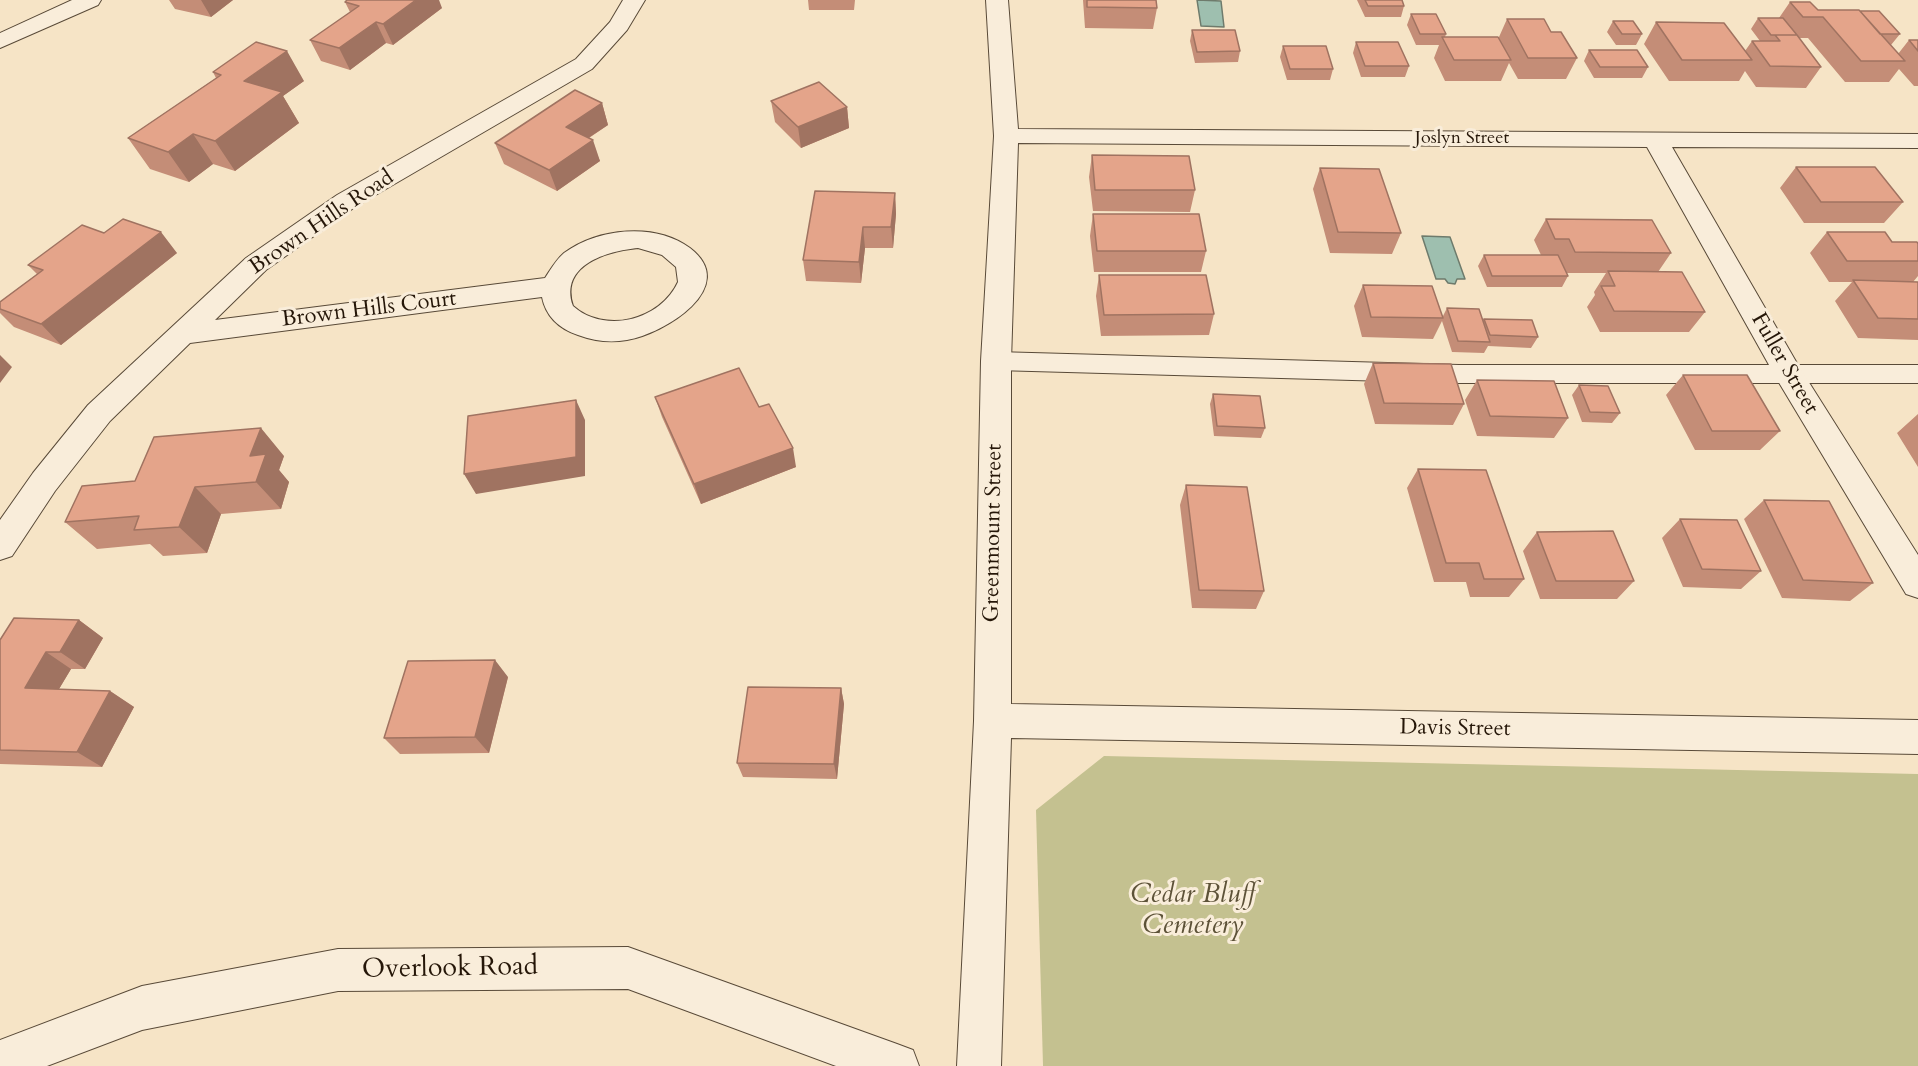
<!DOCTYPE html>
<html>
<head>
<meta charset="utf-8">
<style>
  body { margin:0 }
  canvas { display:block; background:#f6e4c6 }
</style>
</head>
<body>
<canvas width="1918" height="1066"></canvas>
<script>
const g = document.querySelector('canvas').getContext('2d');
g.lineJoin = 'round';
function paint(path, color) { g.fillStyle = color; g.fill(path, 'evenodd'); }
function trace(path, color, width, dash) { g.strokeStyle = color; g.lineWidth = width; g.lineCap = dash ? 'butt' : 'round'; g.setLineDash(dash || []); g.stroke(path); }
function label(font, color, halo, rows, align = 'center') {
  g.font = font + ' Cardo,serif'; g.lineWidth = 6; g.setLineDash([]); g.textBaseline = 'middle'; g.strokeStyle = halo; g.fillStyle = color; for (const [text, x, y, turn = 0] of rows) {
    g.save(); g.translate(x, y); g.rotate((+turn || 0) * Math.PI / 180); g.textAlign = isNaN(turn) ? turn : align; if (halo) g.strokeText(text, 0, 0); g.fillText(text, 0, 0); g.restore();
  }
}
paint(new Path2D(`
  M1104 756 1918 774V1066H1043L1036 810Z`), '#c4c190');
const water = new Path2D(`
  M1197 0 1221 1 1224 27 1201 26Z
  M1422 236 1450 237 1465 279H1457L1455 284 1448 283 1445 279H1436Z`);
paint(water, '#9ebfaf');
trace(water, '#6e7b6c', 1.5);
const service = new Path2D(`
  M996 352 1459 365H1918V383H1459L996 370 988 367 984 361 988 355Z`);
const minor = new Path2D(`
  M72 0H101L98 5 0 48V33Z
  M623 0H645L627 30 592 69 355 207 266 270 215 320 545 278C551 269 556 260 564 253 598 228 655 222 690 248 741 287 664 334 627 340 610 343 594 341 578 335 560 329 546 317 542 297L190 343 110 421 55 491 12 556 0 560V520L33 473 88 405 246 258 337 195 576 59 610 22ZM638 248 662 255 676 267 678 282C660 321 604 334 573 306 559 265 607 251 638 248Z
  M986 0H1008L1018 129 1918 134V148L1672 147 1798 365 1918 555V598L1906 594 1778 381 1647 147 1018 143 1011 361V704L1918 720V754L1011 738 1001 1066H957L974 721 981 361 994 136Z
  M628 947 897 1044 913 1050 919 1066H836L628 989 338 991 142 1030 47 1066H0V1040L142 986 338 949Z`);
trace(service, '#594a38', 2);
trace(minor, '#594a38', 2);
paint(service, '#f9edda');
paint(minor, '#f9edda');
paint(new Path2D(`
  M169 0H233L211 17 175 9Z
  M808 0H855L854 10H809Z
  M1083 0H1156L1157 8 1153 29 1085 28Z
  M1357 0H1402L1404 6 1401 17H1365Z
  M345 2 442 8 393 45 386 43 350 70 321 61 310 40 350 12Z
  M1790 2 1900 34 1891 45H1890L1898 54 1909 40H1918V86H1914L1899 69 1889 82H1845L1808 38H1799L1821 67 1806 88 1756 87 1745 71 1739 81H1669L1644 44 1656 22 1745 51 1752 41H1760L1751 29 1758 18H1779Z
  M1411 14 1446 34 1445 37H1499L1507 19 1551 32 1577 58 1566 79H1518L1509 63 1501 81H1445L1434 58 1439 45H1416L1407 25Z
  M1613 21 1642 34 1636 45H1616L1607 32Z
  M1192 30 1240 51 1238 62 1195 63 1190 41Z
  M1356 42 1409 66 1405 77H1361L1353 53Z
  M1283 46 1333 69 1330 80H1287L1280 57Z
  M1589 50 1648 67 1642 78H1594L1584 61Z
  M213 72 304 81 283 96 299 123 235 171 213 164 189 182 150 169 128 138 216 78Z
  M771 101 847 107 849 128 801 148 775 122Z
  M602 103 608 125 589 138 600 161 557 191 504 164 495 143Z
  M1092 155 1195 190 1190 212 1093 211 1089 177Z
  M1796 167 1903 202 1884 223H1804L1780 188Z
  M1320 168 1401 233 1392 254 1330 253 1313 189Z
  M895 193 896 214 893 248H865L861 283 806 281 803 260Z
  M1093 214 1206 251 1201 272H1094L1090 236Z
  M1546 219 1671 253 1658 272 1705 312 1689 332H1600L1587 307 1595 295 1594 292 1606 273H1567L1568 276 1562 287H1487L1478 266 1484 255H1541L1534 240Z
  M1827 232 1892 242 1918 244V276L1913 282H1918V340L1858 338 1835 301 1852 282H1829L1810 253Z
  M104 233 177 253 61 345 14 327 0 313V302L37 274 28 265Z
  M1099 275 1214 314 1209 335 1101 336 1096 296Z
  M1363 285 1443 316 1447 308 1483 321 1484 319 1538 337 1531 348 1488 346 1484 353 1452 352 1442 321 1433 339 1362 337 1354 306Z
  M1373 363 1464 404 1453 425 1375 424 1364 384Z
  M1683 375 1780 431 1760 450H1695L1666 395Z
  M1477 380 1568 418 1554 438 1477 436 1465 400Z
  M1579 385 1620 413 1612 423 1582 422 1572 395Z
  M1213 394 1265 428 1261 438 1214 436 1210 404Z
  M655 397 759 407 796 467 701 504 662 417Z
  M1918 414V467L1897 433Z
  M284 456 279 470 289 482 281 509 221 514 207 553 163 556 150 544 97 549 65 522 135 481Z
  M1418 469 1524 579 1509 597H1470L1466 582H1434L1407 488Z
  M1186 485 1264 591 1256 609 1192 608 1180 505Z
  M1764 500 1873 583 1850 601 1782 598 1744 519Z
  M1680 519 1761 571 1741 589 1683 587 1662 538Z
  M1537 532 1634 581 1617 599H1540L1523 551Z
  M79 620 103 638 85 669H71L59 689 110 691 134 707 102 767 0 764V640Z
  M508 677 489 753 400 754 384 738Z
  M841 688 844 704 837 779 743 777 737 763Z`), '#c48d77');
paint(new Path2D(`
  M201 0H233L211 17Z
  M416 0H439L442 8 393 45 383 24Z
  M376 22 386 43 350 70 339 48Z
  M287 51 304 81 283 96 299 123 235 171 215 141 244 81Z
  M602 103 608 125 573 148 566 127Z
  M847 107 849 128 801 148 798 127Z
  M193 134 213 164 189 182 168 152Z
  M593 140 600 161 557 191 549 170Z
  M895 193 896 214 893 248 891 227Z
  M863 227 865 248 861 283 859 262Z
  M161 232 177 253 61 345 41 324Z
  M0 355 12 367 0 383Z
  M576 400 585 420V476L476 494 464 474Z
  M261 428 284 456 279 470 289 482 281 509 256 482 250 456Z
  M793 448 796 467 701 504 694 484Z
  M195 487 221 514 207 553 179 527Z
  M79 620 103 638 85 669 60 652Z
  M46 652 71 669 50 704 25 688Z
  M495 660 508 677 489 753 475 737Z
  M841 688 844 704 837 779 834 764Z
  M110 691 134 707 102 767 77 752Z`), '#a07361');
const building = new Path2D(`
  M347 0H416L383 24 376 22 339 48 310 40 359 6 345 2Z
  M1087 0H1156L1157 8 1087 7Z
  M1365 0H1402L1404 6H1368Z
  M1790 2H1810L1818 10H1859L1905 61H1861L1823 17H1803Z
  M1860 11H1879L1900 34H1880Z
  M1411 14H1436L1446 34H1420Z
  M1758 18H1783L1797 35H1771Z
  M1507 19H1544L1551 32H1561L1577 58H1528Z
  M1613 21H1633L1642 34H1622Z
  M1656 22 1724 23 1752 60H1682Z
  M1192 30H1235L1240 51 1197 52Z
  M1775 35H1797L1821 67 1770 66 1752 41H1780Z
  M1442 37H1498L1511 60H1454Z
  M1909 40H1918V51Z
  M256 42 287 51 244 81 282 92 215 141 193 134 168 152 128 138 221 75 213 72Z
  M1356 42H1398L1409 66H1365Z
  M1283 46H1326L1333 69H1290Z
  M1589 50H1637L1648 67H1600Z
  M819 82 847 107 798 127 771 101Z
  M575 90 602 103 566 127 593 140 549 170 495 143Z
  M1092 155 1189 156 1195 190H1095Z
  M1796 167H1875L1903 202H1821Z
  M1320 168 1379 169 1401 233 1338 232Z
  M815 191 895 193 891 227H863L859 262 803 260Z
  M1093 214H1199L1206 251H1097Z
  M123 219 161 232 41 324 0 309V302L43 270 28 265 82 225 104 233Z
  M1546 219 1652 220 1671 253 1575 252 1569 239H1555Z
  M1827 232H1885L1892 242H1917L1918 244V261H1847Z
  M1484 255H1558L1568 276H1492Z
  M1608 271 1682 272 1705 312 1614 311 1601 286H1615Z
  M1099 275H1206L1214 314 1104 315Z
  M1853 280 1918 282V319L1878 318Z
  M1363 285 1432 286 1443 318 1371 317Z
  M1447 308 1479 309 1490 342 1458 341Z
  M1484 319 1532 320 1538 337 1490 335Z
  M1373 363 1451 364 1464 404 1384 403Z
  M739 368 759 407 769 404 793 448 694 484 655 397Z
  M1683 375H1747L1780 431H1712Z
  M1477 380 1554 381 1568 418 1490 416Z
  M1579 385 1608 386 1620 413 1590 412Z
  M1213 394 1260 396 1265 428 1217 426Z
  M576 400V457L464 474 468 416Z
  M261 428 250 456 266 454 256 482 195 487 179 527 134 530 139 516 65 522 82 486 135 481 154 437Z
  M1418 469 1486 470 1524 579H1484L1479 563H1446Z
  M1186 485 1247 487 1264 591 1199 590Z
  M1764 500 1829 501 1873 583 1803 580Z
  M1680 519 1737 520 1761 571 1702 569Z
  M1613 531 1634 581H1556L1537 532Z
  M14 618 79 620 60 652H46L25 688 110 691 77 752 0 750V640Z
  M495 660 475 737 384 738 408 661Z
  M748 687 841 688 834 764 737 763Z`);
paint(building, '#e4a48a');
trace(building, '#a07361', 1.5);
label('18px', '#251608', '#f9edda', [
  ["Joslyn Street",1462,139]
]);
label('22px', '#251608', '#f9edda', [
  ["Brown Hills Road",322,223,-34],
  ["Brown Hills Court",369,310,-7],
  ["Fuller Street",1784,364,60],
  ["Greenmount Street",994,533,-89],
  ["Davis Street",1455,729,1]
]);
label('italic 27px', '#5d5238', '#f9edda', [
  ["Cedar Bluff",1193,896],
  ["Cemetery",1193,927]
]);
label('27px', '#251608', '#f9edda', [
  ["Overlook Road",450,969,-1]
]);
</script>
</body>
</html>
